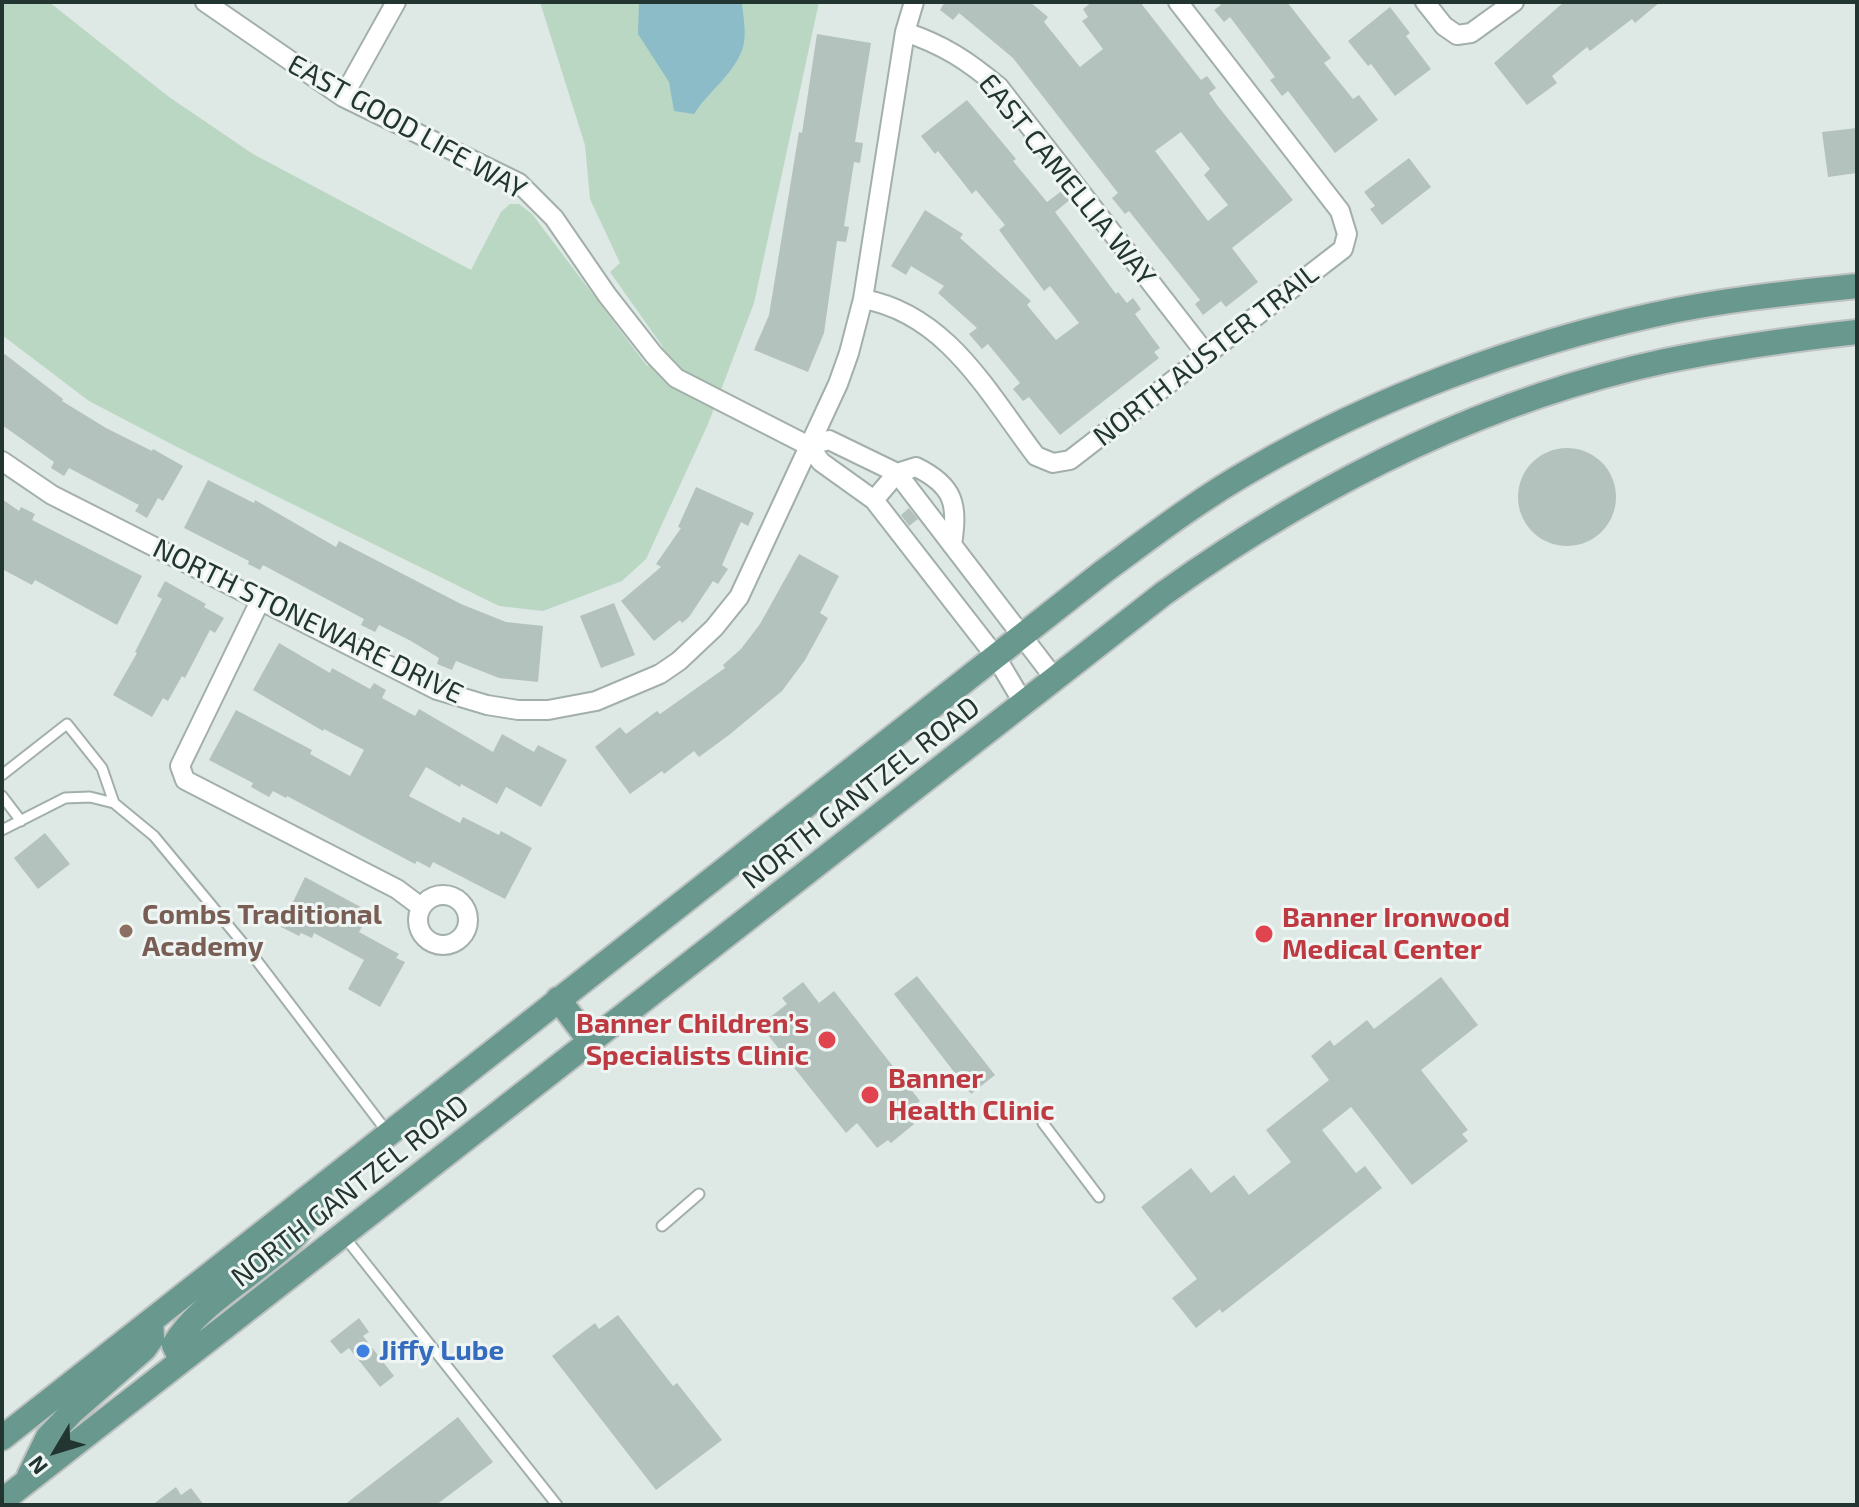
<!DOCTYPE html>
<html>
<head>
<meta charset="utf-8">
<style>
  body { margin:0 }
  #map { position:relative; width:1859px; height:1507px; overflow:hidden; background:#dee8e4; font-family:"Exo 2",sans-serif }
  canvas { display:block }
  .frame { position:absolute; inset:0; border:4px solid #223531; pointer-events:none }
  .north { position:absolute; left:16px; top:1411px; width:80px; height:80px; -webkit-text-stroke:6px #eef5f2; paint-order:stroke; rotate:232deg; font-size:22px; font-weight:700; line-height:32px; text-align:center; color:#223531 }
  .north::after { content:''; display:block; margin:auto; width:28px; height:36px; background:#223531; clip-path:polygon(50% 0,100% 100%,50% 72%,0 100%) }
</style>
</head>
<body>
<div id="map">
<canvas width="1859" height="1507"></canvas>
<div class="frame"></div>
<div class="north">N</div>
</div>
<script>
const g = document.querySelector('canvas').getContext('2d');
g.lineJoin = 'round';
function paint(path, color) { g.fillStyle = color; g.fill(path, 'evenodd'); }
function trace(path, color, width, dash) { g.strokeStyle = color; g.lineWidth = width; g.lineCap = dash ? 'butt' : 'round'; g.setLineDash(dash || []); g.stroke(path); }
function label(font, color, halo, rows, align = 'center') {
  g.font = font + ' "Exo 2",sans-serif'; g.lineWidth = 6; g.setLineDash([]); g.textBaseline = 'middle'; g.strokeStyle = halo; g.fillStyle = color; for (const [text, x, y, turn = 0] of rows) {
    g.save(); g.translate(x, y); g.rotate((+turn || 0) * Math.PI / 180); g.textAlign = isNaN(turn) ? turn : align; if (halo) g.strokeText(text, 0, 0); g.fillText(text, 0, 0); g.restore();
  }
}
paint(new Path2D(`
  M2 2H49L169 97 253 154 471 270 501 212 510 204H519L532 214 647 366 663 347 610 272 620 263 590 199 585 145 540 2H819L754 303 708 424 646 559 622 581 543 611 499 606 179 448 89 401 2 335Z`), '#bad7c3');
paint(new Path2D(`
  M639 2H742C743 16 747 34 743 47 736 72 708 92 694 114L674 111 669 82 638 34Z`), '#8cbcc7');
paint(new Path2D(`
  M945 2H1030L1048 17 1044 22 1080 67 1103 49 1082 21 1088 17 1083 9 1092 2H1140L1201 80 1207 76 1216 88 1209 93 1217 105 1293 200 1232 248 1258 282 1226 307 1221 301 1203 315 1195 304 1200 300 1129 211 1125 214 1112 198 1118 193 1013 58 959 13 953 20 940 10ZM1181 132 1210 169 1204 175 1228 205 1208 221 1155 151Z
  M1218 2H1287L1331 58 1324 63 1353 99 1359 95 1378 120 1335 153 1288 91 1282 96 1270 80 1275 77 1230 17 1224 22 1214 10 1221 5Z
  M1564 2H1660L1635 23 1632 19 1590 51 1587 47 1552 76 1557 83 1527 105 1494 63Z
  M1390 7 1410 33 1406 36 1431 69 1395 96 1371 64 1368 66 1348 41Z
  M817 34 871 43 855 142 863 143 860 163 854 162 844 226 849 227 846 242 837 241 824 333 808 372 754 350 769 315 799 132 802 133Z
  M967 100 1016 159 1013 161 1047 202 1063 190 1071 199 1055 212 1116 294 1118 292 1127 303 1133 298 1141 309 1135 314 1160 348 1154 352 1159 358 1060 435 1029 397 1023 401 1013 389 1020 383 988 344 982 349 969 334 977 328 938 293 944 286 911 266 906 275 891 266 925 210 963 234 960 238 1031 301 1027 305 1056 340 1079 323 1050 286 1044 291 999 230 1005 225 976 190 972 194 938 151 935 154 921 136Z
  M1857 128V173L1828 177 1822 132Z
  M1409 158 1431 187 1382 225 1370 209 1375 206 1364 192Z
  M2 352 63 399 62 401 106 428 152 451 153 449 183 466 163 501 158 498 147 518 135 511 139 505 69 468 64 476 51 468 54 462 2 425Z
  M1518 497a49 49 0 1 1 98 0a49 49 0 1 1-98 0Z
  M208 480 254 503 255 500 336 547 339 541 461 604 506 622 543 626 538 682 499 678 456 661 452 670 437 664 439 658 411 641 379 625 375 632 361 625 364 619 263 565 260 570 248 564 249 561 184 528Z
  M696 487 754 513 748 526 741 522 722 565 728 569 718 584 713 581 689 617 682 623 680 620 654 641 621 601 661 567 656 564 681 528 678 527Z
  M2 499 19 511 21 507 35 514 32 520 142 576 117 625 35 580 32 585 2 569Z
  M909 508 918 519 909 526 901 515Z
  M799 554 839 576 820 613 828 618 805 660 782 691 729 735 699 757 694 751 664 774 662 771 630 794 595 747 620 727 626 734 657 711 660 714 725 668 723 665 741 649 760 624Z
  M165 581 206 604 204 607 224 618 215 633 210 630 185 678 182 676 168 701 163 698 152 717 113 695 137 653 135 652 162 599 157 596Z
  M614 603 635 655 601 668 580 616Z
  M279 643 330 673 332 668 370 689 374 683 386 690 382 698 415 716 419 709 493 752 502 734 534 752 538 745 567 760 541 807 506 787 497 804 461 784 460 787 426 767 409 796 460 823 463 817 499 835 501 831 532 848 505 899 433 862 430 868 417 861 415 864 287 796 286 798 273 791 269 797 251 787 253 783 209 760 236 710 312 750 310 754 350 776 364 750 324 729 323 731 253 690Z
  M45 833 70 864 38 889 14 858Z
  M305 877 370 912 359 932 399 954 396 958 405 962 380 1007 348 989 364 960 314 933 312 938 301 933 299 936 281 927Z
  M917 976 995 1075 971 1094 894 994Z
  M1441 977 1478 1025 1421 1070 1468 1130 1462 1134 1468 1141 1412 1185 1351 1107 1322 1130 1356 1173 1365 1166 1382 1188 1222 1313 1220 1309 1196 1328 1172 1298 1197 1279 1141 1207 1191 1168 1211 1193 1234 1175 1249 1195 1291 1162 1266 1130 1329 1080 1311 1056 1330 1040 1334 1046 1367 1020 1374 1029Z
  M803 982 819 1003 834 991 920 1101 905 1113 914 1124 891 1143 888 1140 877 1148 857 1123 846 1133 760 1025 787 1004 782 998Z
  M618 1315 673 1386 677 1383 722 1440 656 1490 552 1356 595 1323 599 1329Z
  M359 1318 369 1332 363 1336 394 1376 380 1387 349 1348 341 1354 330 1341Z
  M458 1417 493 1462 436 1505H344Z
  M176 1487 181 1495 191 1488 204 1505H152Z`), '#b4c2bd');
const lane = new Path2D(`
  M2 775 67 724 102 768 114 803
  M2 796 21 821
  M2 830 65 798 90 797 114 803 154 836 251 953 388 1133
  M1043 1123 1099 1197
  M662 1226 699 1194
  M343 1235 557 1505`);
const street = new Path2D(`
  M205 2 343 97 519 183 554 218 607 295 654 355 676 378 809 446 821 462 874 500 996 657 1024 704
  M1425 2 1444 26 1457 35 1471 33 1514 2
  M905 32C944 45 968 61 999 87L1207 355
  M343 97 396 2
  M863 299C947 314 988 393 1036 456L1053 463 1070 460 1343 249 1347 234 1340 211 1178 2
  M809 446 829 440 897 473 1055 679
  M2 461 52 495 437 690 487 705 518 710H548L596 701 660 674 679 661 714 628 739 597 838 384 849 353 863 299 905 32 914 2
  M874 500 897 473 916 467C955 486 958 505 952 545
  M260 601 180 766 185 780 397 889 421 907
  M418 920a25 25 0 1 1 50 0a25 25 0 1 1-50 0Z`);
const primary = new Path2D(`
  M558 999 590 1041
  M181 1360 174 1345C198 1303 260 1272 295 1236 305 1225 312 1207 320 1193
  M2 1438 1103 572C1152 536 1200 499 1253 469 1373 399 1517 345 1653 315 1720 300 1789 293 1857 286
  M29 1476 48 1437 73 1411 144 1349 152 1338 151 1322
  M2 1501 1163 594C1314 486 1482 400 1665 361 1729 348 1793 339 1857 332`);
trace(lane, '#a2afab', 13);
trace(street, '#a2afab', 22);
trace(primary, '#bdc2c1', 28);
trace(lane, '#fff', 9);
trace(street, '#fff', 18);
trace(primary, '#68988e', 24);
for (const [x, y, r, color] of [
  [126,931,8,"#8d6e63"],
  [1264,934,10,"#e0444e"],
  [827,1040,10,"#e0444e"],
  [870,1095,10,"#e0444e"],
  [363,1351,8,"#3f7fe0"]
]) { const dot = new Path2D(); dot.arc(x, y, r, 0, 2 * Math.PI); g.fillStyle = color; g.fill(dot); trace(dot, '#eef5f2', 3); }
label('28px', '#223531', '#eef5f2', [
  ["EAST GOOD LIFE WAY",407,127,29],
  ["EAST CAMELLIA WAY",1067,180,51],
  ["NORTH AUSTER TRAIL",1206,355,-38],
  ["NORTH STONEWARE DRIVE",308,621,26],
  ["NORTH GANTZEL ROAD",861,793,-38],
  ["NORTH GANTZEL ROAD",350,1191,-38]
]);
label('bold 28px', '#785e54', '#eef5f2', [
  ["Combs Traditional",142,915],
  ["Academy",142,947]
], 'left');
label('bold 28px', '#be3a42', '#eef5f2', [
  ["Banner Ironwood",1282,918],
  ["Medical Center",1282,950],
  ["Banner Children’s",809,1024,"right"],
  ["Specialists Clinic",809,1056,"right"],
  ["Banner",888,1079],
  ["Health Clinic",888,1111]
], 'left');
label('bold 28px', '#366cbe', '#eef5f2', [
  ["Jiffy Lube",379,1351]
], 'left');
</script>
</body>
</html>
